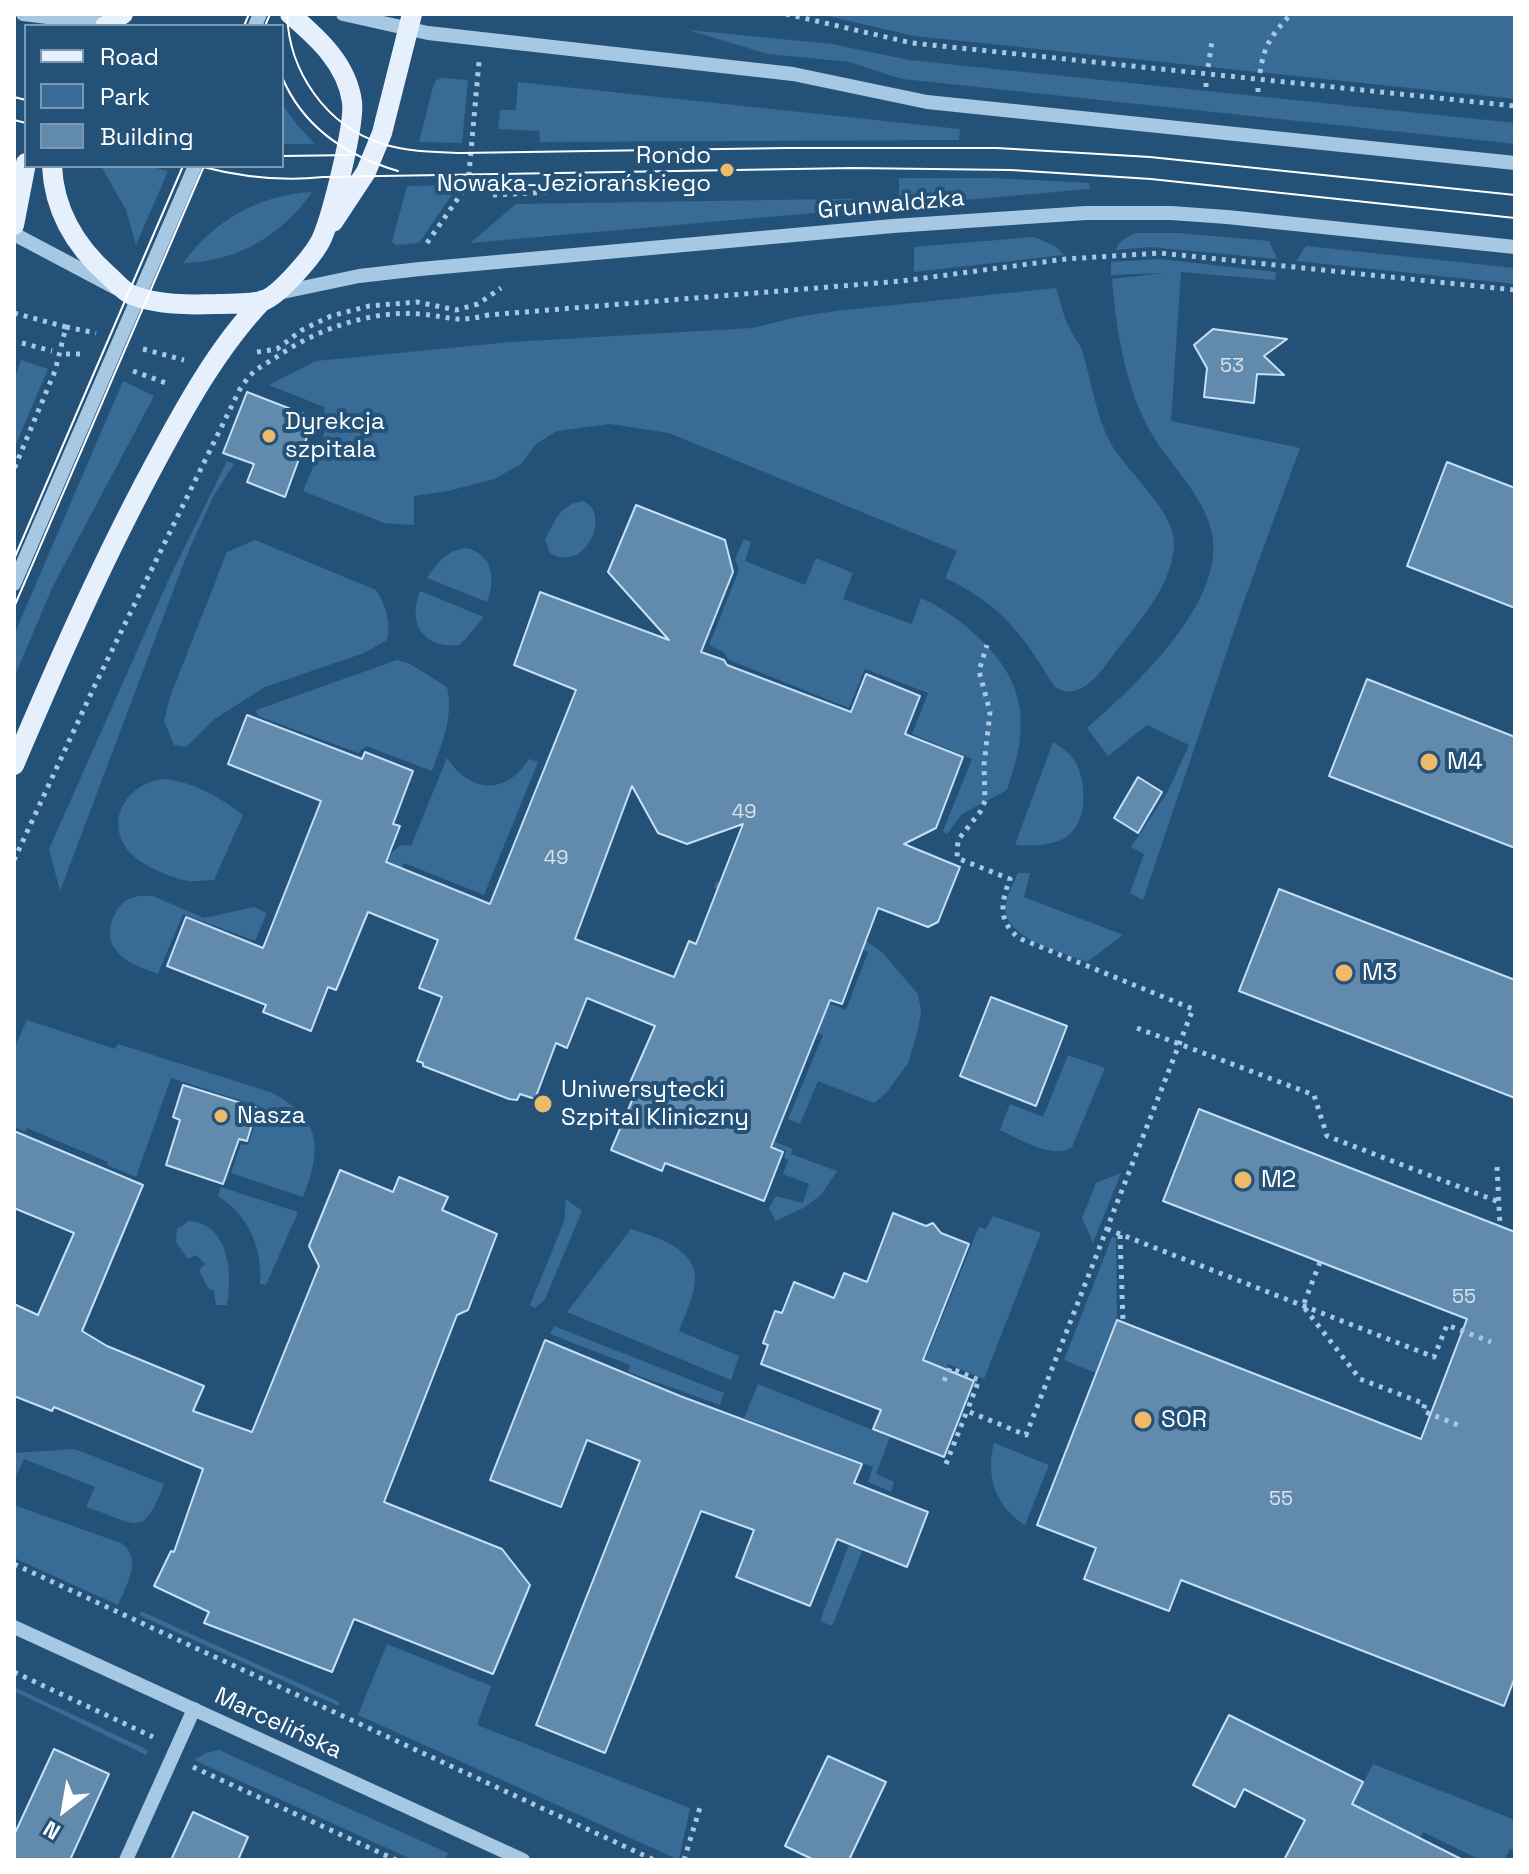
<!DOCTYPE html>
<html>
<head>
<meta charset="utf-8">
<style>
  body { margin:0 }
  #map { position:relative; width:1529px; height:1874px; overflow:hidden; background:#245178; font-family:"Space Grotesk",sans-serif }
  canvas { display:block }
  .frame { position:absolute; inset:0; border:16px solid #fff; pointer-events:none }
  .legend { position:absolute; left:24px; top:24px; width:260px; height:144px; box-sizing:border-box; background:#245178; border:2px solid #7c97ae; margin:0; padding:10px 14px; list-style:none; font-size:24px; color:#fff }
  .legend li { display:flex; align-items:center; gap:16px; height:40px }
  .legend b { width:40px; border:2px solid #7c97ae }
  .north { position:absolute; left:24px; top:1770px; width:80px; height:80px; -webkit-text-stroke:6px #245178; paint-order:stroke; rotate:211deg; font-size:22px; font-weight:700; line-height:32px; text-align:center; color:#fff }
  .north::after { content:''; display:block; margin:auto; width:28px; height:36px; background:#fff; clip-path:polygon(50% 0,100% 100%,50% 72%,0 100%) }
</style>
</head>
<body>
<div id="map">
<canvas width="1529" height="1874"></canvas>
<div class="frame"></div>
<ul class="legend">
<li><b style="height:10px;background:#e5f0fc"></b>Road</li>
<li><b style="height:22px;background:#386b95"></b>Park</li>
<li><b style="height:22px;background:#618aac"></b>Building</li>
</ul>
<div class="north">N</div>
</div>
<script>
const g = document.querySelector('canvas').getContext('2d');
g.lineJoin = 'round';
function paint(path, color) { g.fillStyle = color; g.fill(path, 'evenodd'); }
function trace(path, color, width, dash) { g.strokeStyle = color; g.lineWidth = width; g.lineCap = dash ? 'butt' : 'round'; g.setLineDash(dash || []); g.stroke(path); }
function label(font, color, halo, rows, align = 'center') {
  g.font = font + ' "Space Grotesk",sans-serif'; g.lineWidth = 8; g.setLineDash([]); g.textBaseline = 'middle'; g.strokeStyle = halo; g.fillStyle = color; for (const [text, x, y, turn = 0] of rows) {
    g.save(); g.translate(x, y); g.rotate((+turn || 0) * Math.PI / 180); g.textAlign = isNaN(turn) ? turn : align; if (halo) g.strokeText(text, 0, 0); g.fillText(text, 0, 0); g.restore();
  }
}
paint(new Path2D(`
  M819 14H1515V99L914 36Z
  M688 30 832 44 909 60 1515 123V144L902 79 849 62 768 54Z
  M443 78 468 80 462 143 419 142 433 87 436 80Z
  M518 82 960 129 959 140 540 142 539 131 498 129 500 110H516Z
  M282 104 298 126 315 144H282Z
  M101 166H148L168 171 136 245 126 210Z
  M899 178H995L1089 183 1090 189 470 243 516 204 899 198Z
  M455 185 453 193 419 243 396 245 392 242 407 186Z
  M312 192C282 236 236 262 183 263 215 220 258 195 312 192Z
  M1135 233H1180L1269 241 1277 259 1150 247 1115 250 1120 242Z
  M1034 237 1055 246 1064 255 914 272V247Z
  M1306 246 1515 268V284L1296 261Z
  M1159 259 1276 272 1275 280 1181 272 1171 421 1300 448 1244 601 1143 900 1130 893 1144 854 1131 847 1167 793 1189 745 1147 725 1108 756 1087 728C1134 687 1230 599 1211 529 1200 487 1159 456 1142 415 1123 372 1116 326 1112 279L1163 273 1111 275V262Z
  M1056 288C1061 302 1063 317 1070 329 1073 336 1079 343 1082 350 1092 382 1095 414 1111 444 1128 473 1176 512 1174 546 1171 591 1133 627 1108 662 1096 679 1076 702 1054 686 1022 634 1002 605 945 578L957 551 669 433 610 424 557 431 536 444 521 464 494 479 448 491 414 496V525L384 523 303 491C314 464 330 436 324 407L269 385 316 361 511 342 752 328 797 317 836 311Z
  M21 360 48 369 14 449V381Z
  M123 381 154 396 52 588 14 678V635Z
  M227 461 234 464 213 497 186 557 60 891 49 849 168 581Z
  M582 501C612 509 588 575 550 553L545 540C554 522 560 505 582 501Z
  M744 539 751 542 745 561 805 585 816 558 853 573 843 599 912 624 921 598C945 609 964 623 982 641 1029 687 1028 731 1007 790L962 814 947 834 943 831 972 759 912 734 928 693 865 669 849 708 729 660 723 652 709 645 739 570 735 559Z
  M255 540 376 590C386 605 391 622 387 640L364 653 265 687 213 720 186 747 174 745 164 721 170 697 227 552Z
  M467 548C493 555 496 579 487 602L427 578C438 562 447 550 467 548Z
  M420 591 484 617 460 645C424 649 407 625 420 591Z
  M397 660 410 664 447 687C454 716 442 744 432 771L366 746 358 753 258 716 256 710Z
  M1053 742C1062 748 1071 753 1076 763 1088 787 1088 829 1059 841 1045 846 1030 846 1015 845Z
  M447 758C470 793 506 796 529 759L538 762 484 895 404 863 399 873 385 865 388 856 401 845 411 846Z
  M161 779C191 780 220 797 243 815L214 880C206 880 196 882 188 881 170 878 138 864 127 849 105 818 128 785 161 779Z
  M1018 873H1030L1024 897 1123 935 1087 962C1063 952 999 938 1006 903 1008 893 1014 882 1018 873Z
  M716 881 823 921 864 940 882 952 918 994 921 1011 918 1030 908 1063 887 1092 874 1103 818 1081 800 1124 788 1119 823 1035 751 1008 763 977 846 1010 868 952 767 915 769 908 714 888Z
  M153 896 204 918 254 907 267 913 255 941 183 914 158 974C142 968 125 963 115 949 103 934 114 902 134 897 140 895 147 896 153 896Z
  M27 1020 115 1049 118 1044 270 1092C321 1117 323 1148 303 1197L231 1173 241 1144 248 1145 261 1107 171 1078 136 1177 107 1165 108 1162 27 1128 25 1132 14 1127V1049Z
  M1068 1055 1105 1068 1072 1147C1052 1160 1020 1139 1000 1130L1010 1104 1043 1117Z
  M716 1103 780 1128 775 1142 793 1149 791 1154 837 1171 821 1195 803 1208 776 1221 769 1208 776 1196 803 1203 809 1184 783 1174 788 1160 784 1158 786 1151 710 1120Z
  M1121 1173 1093 1243 1082 1218 1096 1183Z
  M221 1187 298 1212 266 1285 260 1284C263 1248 248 1215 218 1196Z
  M566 1199 582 1211 545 1299 535 1308 530 1305 564 1222Z
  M993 1216 1041 1233 984 1379 948 1364 943 1378 921 1369 979 1227 986 1229Z
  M189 1221C229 1223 233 1275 227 1305H216L214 1291 208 1288 199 1270 205 1264 196 1255 188 1259 176 1242 177 1229Z
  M631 1229C658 1238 703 1250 694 1288 691 1303 684 1317 679 1331L739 1356 731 1380 567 1312Z
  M1112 1237 1116 1238 1117 1320 1096 1373 1064 1360Z
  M554 1326 724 1393 720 1405 628 1372 630 1365 550 1334Z
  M758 1384 890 1437 876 1474 894 1482 891 1492 868 1482 873 1467 744 1418Z
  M994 1443 1049 1465 1025 1525C996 1507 985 1476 994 1443Z
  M75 1449 164 1484C143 1541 136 1523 86 1507L95 1487 24 1459 14 1481V1453Z
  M868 1494 883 1499 832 1626 820 1621Z
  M14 1505 121 1543C143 1558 127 1584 118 1605L14 1558Z
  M141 1611 340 1702 338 1706 139 1615Z
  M387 1644 491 1686 477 1725 690 1808 679 1860 358 1715Z
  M14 1687 148 1750 146 1755 14 1691Z
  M219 1750 448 1853 445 1860H413L194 1760 206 1753Z
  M1373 1764 1515 1820V1851L1510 1849 1504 1860H1480L1423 1832 1409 1860H1389L1404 1830 1365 1809 1337 1860H1322Z`), '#386b95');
const building = new Path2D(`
  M1213 329 1287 339 1264 356 1284 375 1257 374 1254 403 1204 397 1207 368 1194 345Z
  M247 392 314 418 285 497 247 482 254 464 223 453Z
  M1447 462 1515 488V608L1407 566Z
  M636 505 725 540 733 572 701 652 724 660 727 665 851 712 866 674 920 696 905 734 963 757 936 828 904 844 960 867 938 922 928 927 878 908 842 1004 830 1000 771 1147 783 1152 764 1201 665 1163 662 1171 611 1150 633 1098 625 1094 655 1026 587 998 567 1048 556 1043 535 1099 520 1094 517 1100 509 1099 423 1066V1063L417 1061 442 997 419 988 438 940 368 912 336 990 328 987 311 1031 263 1012 266 1005 167 966 186 917 263 948 321 801 228 764 247 715 362 759 365 752 413 771 393 824 400 826 386 862 490 904 576 690 514 665 540 592 669 640 608 572ZM632 786 658 833 687 844 743 824 696 944 689 941 674 977 575 939Z
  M1367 679 1515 737V848L1329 776Z
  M1138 777 1162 792 1138 833 1114 818Z
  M1279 889 1515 980V1098L1239 991Z
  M991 997 1067 1026 1036 1106 960 1076Z
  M183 1085 257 1108 247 1141 239 1139 223 1184 166 1165 180 1120 173 1117Z
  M1199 1109 1515 1232V1677L1504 1706 1181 1580 1169 1611 1084 1579 1096 1548 1037 1525 1117 1320 1421 1439 1467 1319 1163 1201Z
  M14 1131 143 1185 82 1331 107 1346 204 1386 193 1411 252 1432 319 1266 309 1246 340 1170 393 1192 399 1177 448 1197 442 1210 497 1234 468 1310 457 1315 384 1502 502 1549 530 1585 493 1674 354 1619 332 1672 204 1623 209 1612 154 1586 171 1551 174 1552 203 1469 54 1407 52 1411 14 1396V1304L38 1315 74 1233 14 1208Z
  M893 1213 926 1226 933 1223 941 1233 969 1244 923 1360 974 1381 944 1457 873 1429 881 1410 761 1364 768 1345 763 1343 775 1311 782 1313 794 1282 834 1298 844 1273 867 1282Z
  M545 1340 680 1396 862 1464 854 1483 928 1512 907 1567 837 1539 810 1606 736 1577 754 1530 701 1511 605 1753 536 1725 640 1461 587 1440 561 1507 490 1480Z
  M1229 1715 1363 1782 1352 1804 1463 1860H1284L1305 1820 1244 1789 1235 1807 1193 1785Z
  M54 1749 109 1774 70 1860H14V1835Z
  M828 1756 886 1782 849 1860H814L785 1846Z
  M193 1812 248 1837 238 1860H171Z`);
paint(building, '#618aac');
trace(building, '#c8e0f3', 2);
trace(new Path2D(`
  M786 14 912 43 1515 106
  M1208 67 1212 41
  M1260 73C1264 44 1272 35 1291 14
  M1206 87V82
  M1258 92V87
  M493 195 552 192
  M427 243 468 184 479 62
  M14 313 66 327 55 371 14 469
  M66 327 96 333
  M22 343 52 351
  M143 349 184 360
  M257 352 277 349 302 330 331 316 369 306 417 302 456 310 478 304 501 288
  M66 354H86
  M133 371 166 383
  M14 860 95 685 240 389C255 366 261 368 281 354 320 328 373 310 421 314 452 317 455 323 488 315L902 281 1066 259 1160 253 1515 290
  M1137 1028 1314 1095 1327 1136 1499 1202
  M1497 1167 1500 1226
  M1107 1229 1434 1357 1447 1325 1491 1342
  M1120 1235 1123 1322
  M1320 1262 1303 1306 1360 1379 1425 1404 1423 1411 1458 1425
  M944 1381 950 1368 979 1380 967 1411
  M946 1464 967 1411 1026 1435 1193 1009 1021 939C997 923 1001 902 1010 879L957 858 958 840 980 812 985 801 984 765 990 712 979 671 987 645
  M14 1564 654 1860
  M14 1672 153 1737
  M193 1767 396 1860
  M684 1860 701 1804`), '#a6c8e3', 5, [4, 6]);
trace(new Path2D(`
  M23 14 106 24
  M343 14 428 33 793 74 927 102 1515 163
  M255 26 260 14
  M14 234 116 288
  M278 293 359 276 420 269 893 226 1086 213H1171L1227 217 1515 247
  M14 584 195 166
  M14 1627 523 1860
  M126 1860 194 1709`), '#a6c8e3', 14);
trace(new Path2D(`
  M105 26 123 14
  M52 166C54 210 76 247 109 276 116 282 123 291 132 295 158 305 188 305 216 304 231 303 251 305 265 300 281 293 315 254 322 238 332 215 355 124 352 102 347 64 318 38 290 14
  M333 222 366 172 382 133 412 14
  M14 225 26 163
  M14 765C57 664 101 564 153 467 184 409 217 348 263 300`), '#e5f0fc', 20);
trace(new Path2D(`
  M287 14C289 72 326 126 383 144 408 152 436 152 462 153L787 148H997L1150 157 1515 195
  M244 26 249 14
  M265 26 270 14
  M282 77C303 127 347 156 398 171
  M14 97 26 100
  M14 120 26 123
  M282 156 354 155
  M199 166C241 177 280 182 323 177L853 168 1011 170 1151 179 1515 218
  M14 559 183 166
  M14 607 204 166`), '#fff', 2);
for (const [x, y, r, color] of [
  [727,170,8,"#edba6a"],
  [269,436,8,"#edba6a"],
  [1429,762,10,"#edba6a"],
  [1344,973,10,"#edba6a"],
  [543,1104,10,"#edba6a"],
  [221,1116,8,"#edba6a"],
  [1243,1180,10,"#edba6a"],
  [1143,1420,10,"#edba6a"]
]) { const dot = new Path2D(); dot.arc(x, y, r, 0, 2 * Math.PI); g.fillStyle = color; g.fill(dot); trace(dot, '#245178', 3); }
label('20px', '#d8e2ea', null, [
  ["53",1232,367],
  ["49",744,813],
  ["49",556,859],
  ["55",1464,1298],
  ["55",1281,1500]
]);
label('24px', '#fff', '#245178', [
  ["Rondo",711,156,"right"],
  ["Nowaka-Jeziorańskiego",711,184,"right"],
  ["Dyrekcja",285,422],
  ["szpitala",285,450],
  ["M4",1447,762],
  ["M3",1362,973],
  ["Uniwersytecki",561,1090],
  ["Szpital Kliniczny",561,1118],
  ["Nasza",237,1116],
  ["M2",1261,1180],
  ["SOR",1161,1420]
], 'left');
label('24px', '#fff', '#245178', [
  ["Grunwaldzka",891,205,-5],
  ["Marcelińska",278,1724,25]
]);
</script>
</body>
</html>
